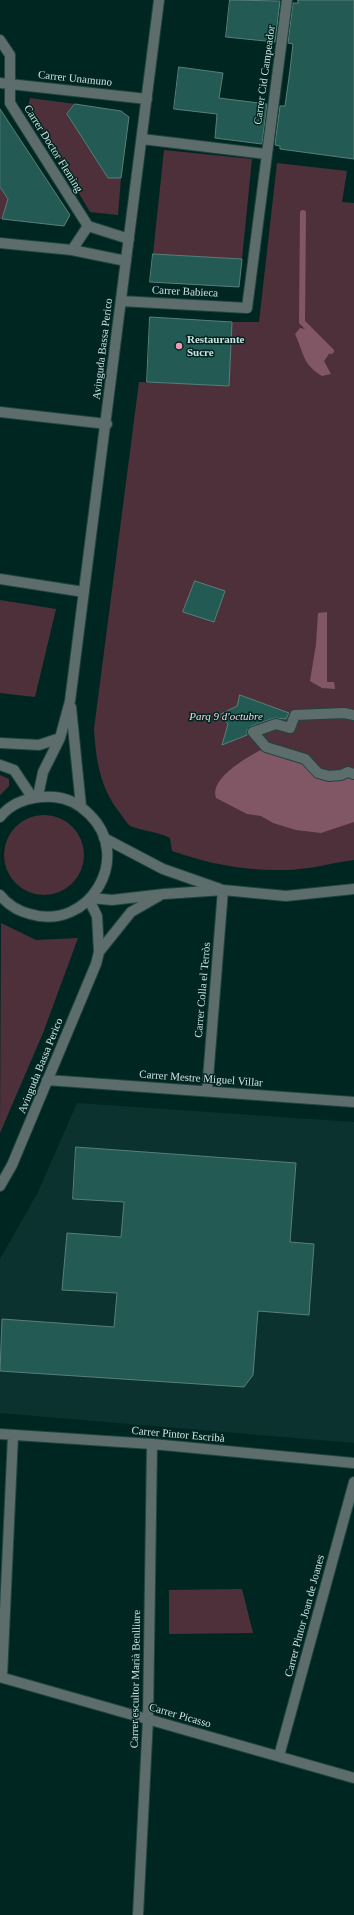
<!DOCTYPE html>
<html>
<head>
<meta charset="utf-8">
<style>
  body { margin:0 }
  canvas { display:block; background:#002622 }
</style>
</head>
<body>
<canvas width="354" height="1915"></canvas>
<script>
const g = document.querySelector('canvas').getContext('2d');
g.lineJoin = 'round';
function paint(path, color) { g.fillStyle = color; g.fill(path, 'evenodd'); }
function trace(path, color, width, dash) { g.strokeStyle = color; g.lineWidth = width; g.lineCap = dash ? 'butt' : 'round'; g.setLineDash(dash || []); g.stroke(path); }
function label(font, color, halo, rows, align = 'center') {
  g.font = font + ' "Times New Roman",serif'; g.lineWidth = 3; g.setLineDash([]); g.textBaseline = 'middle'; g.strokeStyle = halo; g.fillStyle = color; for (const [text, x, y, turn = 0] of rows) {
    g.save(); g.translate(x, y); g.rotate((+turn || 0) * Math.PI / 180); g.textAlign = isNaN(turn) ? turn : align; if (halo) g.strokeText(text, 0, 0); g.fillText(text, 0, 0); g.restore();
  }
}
paint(new Path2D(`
  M77 1103 354 1122V1443L0 1413V1259L38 1192Z`), '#0b322e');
paint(new Path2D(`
  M30 98 75 104 67 114 108 178H121L118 215 90 212 28 107Z
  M164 150 252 159 242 259 153 254Z
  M277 163 347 171 342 202 354 203V860C331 863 307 870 284 870 245 871 209 864 172 851L170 838C160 832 136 830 129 825 126 822 123 817 120 813 100 788 96 760 94 729L139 382 229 386 232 322H259Z
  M0 187 8 199 2 219H0Z
  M0 600 56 609 35 697 0 693Z
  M0 775 9 779V786L0 795Z
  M4 855a40 40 0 1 1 80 0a40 40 0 1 1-80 0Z
  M1 923 36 940 78 938 43 1033 0 1133Z
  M242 1589 253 1633 169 1634V1590Z`), '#4e303a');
paint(new Path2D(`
  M300 328C312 329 322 342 331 351L324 361 331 374 322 376C302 364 304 353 295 334Z
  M327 612V682H334L335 689 322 688 310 681 316 644 318 613Z
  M266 747 305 759 318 773 354 774V822L321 833 296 830 273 823 261 816 247 814 216 798C209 777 250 756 266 747Z`), '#815765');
trace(new Path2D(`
  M303 213 302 322 331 351`), '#815765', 6);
const building = new Path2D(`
  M230 0 280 1 275 42 226 37Z
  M298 0H354V159L280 149V146L275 145 280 106H285L290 70 293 44 288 43 293 3H298Z
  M179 67 223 73 219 98 267 104 262 144 215 138 217 114 174 109Z
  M75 104 121 111 129 117 121 178H108L67 114Z
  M0 109 70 215 64 226 2 219 8 199 0 187Z
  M153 254 242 259 239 287 150 282Z
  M150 317 232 322 229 386 147 382Z
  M195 581 225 591 214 622 183 612Z
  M240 695 289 713 286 719 274 718 251 726 247 730V735L222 745 228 724 219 715 237 706Z
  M76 1147 296 1163 290 1242 314 1244 309 1315 258 1311 253 1375 244 1387 0 1371 2 1319 114 1327 117 1293 62 1290 67 1233 121 1237 124 1202 73 1199Z`);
paint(building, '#235a54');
trace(building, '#587f7a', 1);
const minor = new Path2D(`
  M0 40 10 55V103L88 226 129 239
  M0 83 147 99
  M142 139 266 154
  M0 243 72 250 126 261
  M72 250 88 226
  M121 301 247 308 287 0
  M0 412 107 424
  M0 579 84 592
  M71 707 81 806
  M354 715 344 713 295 715 290 728 276 724 253 732 266 747 305 759 318 773 329 776 341 775 348 772 354 774
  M0 743 39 745 60 738
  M0 765 14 770 32 797
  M38 796 43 772 60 738 70 701 159 0
  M0 817C14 800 33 796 54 797 68 798 80 805 89 814 134 857 89 932 30 914 18 911 8 905 0 895
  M104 838 163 869 220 889
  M91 898 112 900 164 894 223 890 286 896 354 889
  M99 952 131 912 159 896
  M47 1080 354 1102
  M207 1091 223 890
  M0 1186 12 1165 96 964 99 952 97 916 89 900
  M0 1434 152 1444 354 1463
  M0 1677 354 1778
  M2 1677 13 1435
  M279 1756 354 1482
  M138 1915 148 1719 152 1444`);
trace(minor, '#214440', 12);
trace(minor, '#5d6d6b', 10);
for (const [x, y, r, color] of [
  [179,346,4,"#f09ab6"]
]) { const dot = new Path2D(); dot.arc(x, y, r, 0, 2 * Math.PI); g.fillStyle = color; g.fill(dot); trace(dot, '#002622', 1.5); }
label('11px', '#cee2df', '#002622', [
  ["Carrer Cid Campeador",265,75,-82],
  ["Carrer Unamuno",75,79,6],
  ["Carrer Doctor Fleming",53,149,58],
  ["Carrer Babieca",185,292,3],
  ["Avinguda Bassa Perico",103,349,-83],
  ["Carrer Colla el Terròs",203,990,-85],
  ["Avinguda Bassa Perico",41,1066,-68],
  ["Carrer Mestre Miguel Villar",201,1079,4],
  ["Carrer Pintor Escribà",178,1435,5],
  ["Carrer Pintor Joan de Joanes",305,1616,-75],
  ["Carrer escultor Marià Benlliure",136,1679,-89],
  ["Carrer Picasso",180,1716,16]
]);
label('bold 11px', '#cee2df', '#002622', [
  ["Restaurante",187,340],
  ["Sucre",187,353]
], 'left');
label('italic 11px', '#fccfdc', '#002622', [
  ["Parq 9 d'octubre",226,717]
]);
</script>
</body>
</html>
